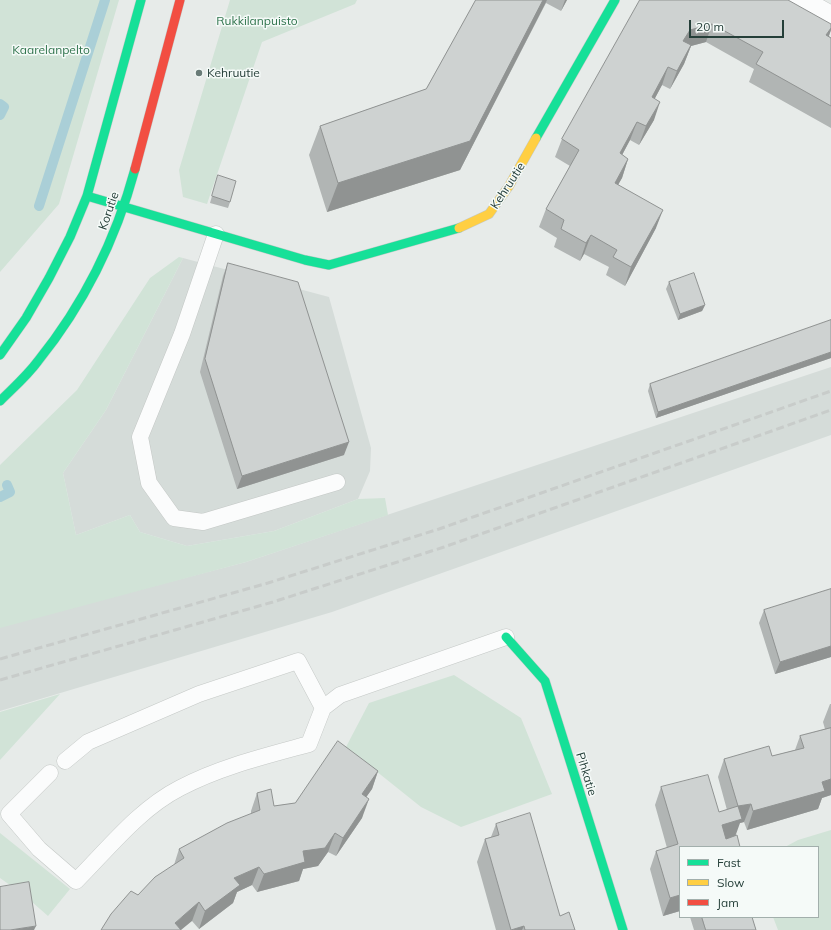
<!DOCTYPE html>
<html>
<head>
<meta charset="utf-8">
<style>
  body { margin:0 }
  #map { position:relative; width:831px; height:930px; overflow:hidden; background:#e7ebe9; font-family:Mulish,sans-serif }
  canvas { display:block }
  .legend { position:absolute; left:679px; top:846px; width:140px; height:72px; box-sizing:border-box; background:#f5faf8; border:1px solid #a2afac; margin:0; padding:5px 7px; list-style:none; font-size:12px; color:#253f39 }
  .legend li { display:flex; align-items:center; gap:8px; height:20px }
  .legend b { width:20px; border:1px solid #a2afac }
  .scale { position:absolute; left:689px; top:20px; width:95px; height:18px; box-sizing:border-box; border:2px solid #253f39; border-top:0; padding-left:5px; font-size:12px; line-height:14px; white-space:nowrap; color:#253f39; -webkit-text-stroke:3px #f5faf8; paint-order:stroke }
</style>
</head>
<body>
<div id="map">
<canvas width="831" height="930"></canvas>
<ul class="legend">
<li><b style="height:5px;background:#16e098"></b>Fast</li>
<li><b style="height:5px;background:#ffcf43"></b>Slow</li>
<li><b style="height:5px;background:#f24e42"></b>Jam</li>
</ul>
<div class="scale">20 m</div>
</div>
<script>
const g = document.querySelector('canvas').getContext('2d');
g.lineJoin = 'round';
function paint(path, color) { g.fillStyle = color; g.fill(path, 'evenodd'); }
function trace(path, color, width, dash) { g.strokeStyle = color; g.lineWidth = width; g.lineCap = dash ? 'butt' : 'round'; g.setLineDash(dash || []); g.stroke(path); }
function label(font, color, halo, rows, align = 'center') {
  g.font = font + ' Mulish,sans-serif'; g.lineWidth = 3; g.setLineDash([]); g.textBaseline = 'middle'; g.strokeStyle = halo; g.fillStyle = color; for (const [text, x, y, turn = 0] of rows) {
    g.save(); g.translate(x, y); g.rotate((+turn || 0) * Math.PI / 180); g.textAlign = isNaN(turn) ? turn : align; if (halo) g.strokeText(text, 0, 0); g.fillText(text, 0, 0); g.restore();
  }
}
paint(new Path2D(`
  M183 258 329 297 371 448 370 471 358 499 274 531 187 546 140 532 130 515 76 535 63 473 106 410Z
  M831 367V435L332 612 0 711V626L246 562Z`), '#d5dcd9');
paint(new Path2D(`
  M0 0H119L59 204 0 272Z
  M230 0H357L355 4 262 42 207 204 183 197 179 170Z
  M179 257 183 258 106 410 63 473 76 535 130 515 140 532 187 546 274 531 358 499 385 498 388 515 246 562 0 628V465L77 390 150 278Z
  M454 675 521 718 552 794 461 827 421 807 346 747 369 703Z
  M60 694 0 760V712Z
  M831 830V930H778L773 917H818V847H785L798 840Z
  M0 833 70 889 48 916 24 895 0 878Z`), '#d1e3d7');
trace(new Path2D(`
  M0 104 4 107 0 115
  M39 206 105 0
  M0 497 10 492 7 485`), '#aacfd7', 10);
const lane = new Path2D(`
  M216 234 182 334 140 437 149 483 174 518 203 522 337 482
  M65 761 88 742 199 694 298 661 323 708
  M50 773 9 814 39 849 76 881C108 849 139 809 180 788 220 767 265 756 309 744L323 708 340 695 506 637`);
const street = new Path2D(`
  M800 0 831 17`);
const fast = new Path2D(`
  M536 138 615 0
  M87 196 305 260 329 265 459 228
  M0 355 26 318 49 278 70 237 87 196 141 0
  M0 401C13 388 27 376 38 361 84 304 116 239 135 169
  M506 637 545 681 623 930`);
const slow = new Path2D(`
  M459 228 489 214 509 186 536 138`);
const jam = new Path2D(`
  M135 169 180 0`);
trace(lane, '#c4c8c6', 17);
trace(street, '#c4c8c6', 23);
trace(fast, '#c3c9c7', 10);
trace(slow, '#c3c9c7', 10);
trace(jam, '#c3c9c7', 10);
trace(lane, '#fbfcfc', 16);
trace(street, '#fbfcfc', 22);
trace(fast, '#16e098', 9);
trace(slow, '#ffcf43', 9);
trace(jam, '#f24e42', 9);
trace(new Path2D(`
  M0 659 268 583 439 529 831 391
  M0 680 273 602 444 547 831 410`), '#c8ccca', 3, [8, 4]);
paint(new Path2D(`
  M476 0H567L561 11 546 3 460 170 327 212 309 155 320 126 426 89Z
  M640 0 831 24V30L829 36 831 38V128L749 82 754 69 706 42 691 46 684 64 670 89 662 85 655 98 654 120 639 145 630 140 622 155 628 159 622 178 618 184 656 228 625 286 606 275 609 267 584 254 580 261 554 247 557 238 539 227 546 209 570 166 555 157 562 139Z
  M218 175 230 202 228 208 210 203Z
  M228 263 344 455 237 489 200 372 223 276Z
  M669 282 705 305 702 311 678 320 666 289Z
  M831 320V358L656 418 648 391 650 384Z
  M831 589V657L775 674 759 623 764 610Z
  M830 704H831V795L822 798 818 809 747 830 744 822 740 823 680 847V911L663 916 650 869 656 851 667 848 655 805 661 787 719 812 727 810 718 777 724 759 772 756 795 750 800 736 825 729 823 722Z
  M378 771 372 789 366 797 362 818 336 856 328 852 318 866 303 869 299 881 257 892 252 885 237 892 233 903 199 929 192 921 138 895 174 865 179 849 251 814V811L257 793 274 806 295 803Z
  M496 824 560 916 575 930H496L477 862 485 839 491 837Z
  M690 917H752L756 930H694Z`), '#b1b5b4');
paint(new Path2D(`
  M543 0H547L545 4 460 170 327 212 338 183Z
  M565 0H567L561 11Z
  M712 24 706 42 691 46 684 64 670 89 677 71 683 41 690 30Z
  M831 28V30L826 43V35Z
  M668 67 662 85 646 115 652 97Z
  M660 102 654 120 639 145 646 126Z
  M637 122 630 140 613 172 620 153Z
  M628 159 622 178 609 201 615 183Z
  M663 210 656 228 625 286 631 267Z
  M591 235 584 254 580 261 586 243Z
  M705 305 702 311 678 320 680 314Z
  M831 352V358L656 418 658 412Z
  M349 442 344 455 237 489 242 476Z
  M831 646V657L775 674 780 662Z
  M378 771 372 789 355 813 362 794Z
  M831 779V795L822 798 818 809 747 830 753 811 822 782Z
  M369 799 362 818 336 856 343 838Z
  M751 804 744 822 740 823 735 837 715 843 722 825 738 806Z
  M335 833 328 852 318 866 303 869 299 881 257 892 264 874Z
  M259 867 252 885 237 892 233 903 199 929 205 911 234 878Z
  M680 895V911L663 916 670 898Z
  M199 902 192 921 181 930H172L175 923Z
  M36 926 34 930H10Z
  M524 926 522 930H511Z`), '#909392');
const building = new Path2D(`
  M476 0H543L470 141 338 183 320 126 426 89Z
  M640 0H788L831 24V28L826 35 831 38V106L756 64 763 52 712 24 690 30 683 41 691 45 677 71 668 67 652 97 660 102 646 126 637 122 620 153 628 159 615 183 663 210 631 267 613 257 617 250 591 235 586 243 561 229 564 220 546 209 579 150 562 139Z
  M218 175 236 181 230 202 212 196Z
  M228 263 298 282 349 442 242 476 205 359Z
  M694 273 705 305 680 314 669 282Z
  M831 320V352L658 412 650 384Z
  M831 589V646L780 662 764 610Z
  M831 728V779L822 782 825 791 753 811 751 804 738 806 724 759 769 746 772 756 804 748 800 736Z
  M338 741 378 771 362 794 369 799 343 838 335 833 325 848 303 851 305 862 264 874 259 867 234 878 240 885 205 911 199 902 175 923 181 930H101L111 914 131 891 138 895 155 877 184 858 179 849 227 823 260 810 257 793 271 789 274 806 295 803Z
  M708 775 719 812 738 806 742 819 722 825 726 839 737 835 740 847H680V895L670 898 656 851 678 844 661 787Z
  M530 813 560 916 569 912 575 930H525L524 926 511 930 485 839 499 835 496 824Z
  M29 882 36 926 10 930H0V887Z
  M702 917H752L756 930H706Z`);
paint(building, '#ced2d1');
trace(building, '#909392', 1);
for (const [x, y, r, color] of [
  [199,73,4,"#697b77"]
]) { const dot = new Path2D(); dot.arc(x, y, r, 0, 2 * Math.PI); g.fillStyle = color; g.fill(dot); trace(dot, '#f5faf8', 1.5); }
label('12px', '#30744d', '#f5faf8', [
  ["Rukkilanpuisto",257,21],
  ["Kaarelanpelto",51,50]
]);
label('12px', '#253f39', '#f5faf8', [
  ["Kehruutie",207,73]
], 'left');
label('12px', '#253f39', '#f5faf8', [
  ["Kehruutie",508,186,-57],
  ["Korutie",109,211,-71],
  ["Pihkatie",586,774,73]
]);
</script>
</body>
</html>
